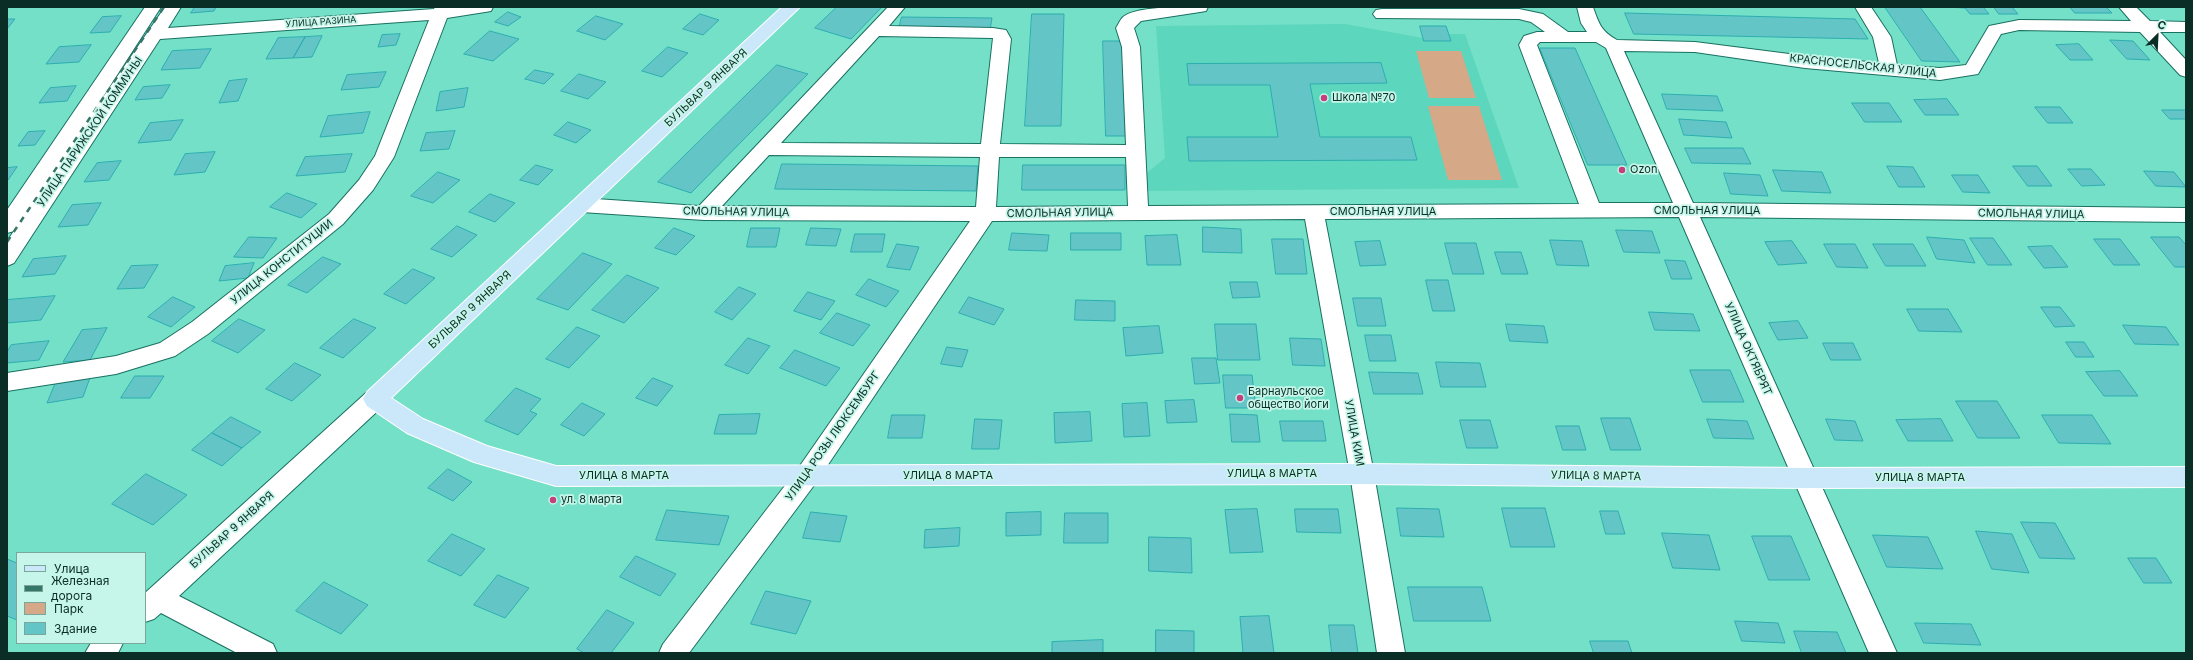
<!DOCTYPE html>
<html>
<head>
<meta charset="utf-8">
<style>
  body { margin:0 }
  #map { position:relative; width:2193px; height:660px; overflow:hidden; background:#75e0c8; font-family:Inter,sans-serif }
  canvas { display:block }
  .frame { position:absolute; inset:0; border:8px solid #0a2d26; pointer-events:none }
  .legend { position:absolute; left:16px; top:552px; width:130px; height:92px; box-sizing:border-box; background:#c5f6e9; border:1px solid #7aa69b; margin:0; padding:5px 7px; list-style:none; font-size:12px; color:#0a2d26 }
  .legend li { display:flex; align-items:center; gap:8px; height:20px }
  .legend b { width:20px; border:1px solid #7aa69b }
  .north { position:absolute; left:2137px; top:16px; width:40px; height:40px; -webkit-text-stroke:3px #c5f6e9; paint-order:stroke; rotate:24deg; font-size:11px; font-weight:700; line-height:16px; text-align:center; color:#0a2d26 }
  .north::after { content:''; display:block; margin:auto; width:14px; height:18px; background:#0a2d26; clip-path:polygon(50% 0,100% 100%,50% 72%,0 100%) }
</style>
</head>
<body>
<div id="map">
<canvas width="2193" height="660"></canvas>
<div class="frame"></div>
<ul class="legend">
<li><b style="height:5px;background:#cbe8fa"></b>Улица</li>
<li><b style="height:5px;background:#367769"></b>Железная дорога</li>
<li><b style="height:11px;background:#d5a887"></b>Парк</li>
<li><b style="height:11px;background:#64c5c7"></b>Здание</li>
</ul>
<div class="north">С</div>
</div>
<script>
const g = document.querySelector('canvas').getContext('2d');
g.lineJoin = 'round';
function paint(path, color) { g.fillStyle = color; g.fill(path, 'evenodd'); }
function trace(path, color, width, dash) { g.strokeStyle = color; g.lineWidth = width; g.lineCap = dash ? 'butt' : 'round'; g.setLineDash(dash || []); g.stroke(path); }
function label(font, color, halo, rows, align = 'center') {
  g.font = font + ' Inter,sans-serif'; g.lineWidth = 3.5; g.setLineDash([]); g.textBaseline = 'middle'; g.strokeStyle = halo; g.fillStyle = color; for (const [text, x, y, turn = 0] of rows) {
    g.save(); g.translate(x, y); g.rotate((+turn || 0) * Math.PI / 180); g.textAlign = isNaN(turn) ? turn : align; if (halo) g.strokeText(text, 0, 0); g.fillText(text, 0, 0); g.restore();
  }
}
paint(new Path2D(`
  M1345 24 1423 38 1420 26H1446L1449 34H1465L1519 188 1144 191 1143 176 1165 158 1156 26Z`), '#5cd6bc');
paint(new Path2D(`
  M1416 51H1461L1476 98H1429Z
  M1428 106H1479L1502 180H1448Z`), '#d5a887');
const building = new Path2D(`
  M195 7H216L214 11 191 13Z
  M837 7H882L851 39 815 28Z
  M1885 7H1920L1960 62 1922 61Z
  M1983 7 1989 14H1970L1965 8 1945 7Z
  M1994 7H2012L2018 14H1999Z
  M2070 7H2106L2112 13H2075Z
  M508 12 521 17 508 26 495 22Z
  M1625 13 1855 19 1868 39 1634 34Z
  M700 14 719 20 703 35 683 29Z
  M1032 14H1064L1061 126H1025Z
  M121 16 110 32 90 33 102 17Z
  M596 16 623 24 605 40 577 31Z
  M902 17 992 18 990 30 899 28Z
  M7 19H15L7 29Z
  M1420 26H1446L1451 41H1424Z
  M490 31 519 39 493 61 464 54Z
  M400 34 396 45 378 47 382 35Z
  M322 36 312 57 293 58 305 37Z
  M305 37 293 58 266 59 278 38Z
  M2110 40 2133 41 2150 60 2127 59Z
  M1103 41H1124L1128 136H1106Z
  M2079 44 2093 60H2070L2056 45Z
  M91 45 79 62 46 64 59 47Z
  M668 47 688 53 662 77 642 71Z
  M1540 48H1575L1627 165H1588Z
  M211 49 200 68 161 70 172 51Z
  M1381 63 1387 83 1310 84 1320 137H1411L1417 160 1189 161 1187 137H1278L1270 85H1189L1187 64Z
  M777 65 808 74 691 193 658 182Z
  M535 70 554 74 544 84 525 79Z
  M386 72 379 87 341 90 347 75Z
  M579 74 606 82 588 99 561 91Z
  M247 79 238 101 219 103 229 81Z
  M170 85 162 98 135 100 143 87Z
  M76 86 67 101 39 103 50 88Z
  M468 88 464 107 436 111 440 92Z
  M1662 94 1717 96 1723 111 1667 109Z
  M1947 99 1959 115H1925L1914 100Z
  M1852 103H1889L1902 122H1865Z
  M2035 107H2060L2073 123H2048Z
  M2162 110H2186V119H2170Z
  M370 112 363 133 320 137 328 116Z
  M1679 119 1726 122 1732 138 1684 135Z
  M183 120 171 140 138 143 150 123Z
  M568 122 591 130 576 143 554 135Z
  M45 131 35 145 18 146 28 132Z
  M455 131 449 149 420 151 426 133Z
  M1685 148H1743L1751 164 1692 163Z
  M215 152 205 172 174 175 185 154Z
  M352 154 345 172 296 176 305 157Z
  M121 161 109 180 84 182 97 163Z
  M782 164 978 166 976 191 775 189Z
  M536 165 553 170 538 185 520 180Z
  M1023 165H1125V190H1022Z
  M1887 166 1913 167 1925 187H1899Z
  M2013 166H2037L2052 186H2028Z
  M17 167 8 180 7 181V168Z
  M2068 169H2091L2105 185 2082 186Z
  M1773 170 1822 172 1831 193 1782 191Z
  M2144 171 2174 172 2186 187 2156 186Z
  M438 172 460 180 433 203 411 196Z
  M1724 173 1760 175 1768 196 1731 194Z
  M1952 175H1978L1990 193 1963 192Z
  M287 193 317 204 301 218 270 207Z
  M490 194 515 203 495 222 469 212Z
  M101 203 88 225 58 227 72 205Z
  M457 226 477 235 452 257 431 249Z
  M1203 227 1241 229 1242 253 1203 252Z
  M674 228 695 236 676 255 655 248Z
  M751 228H780L776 247H747Z
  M811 228 841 229 836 246 806 245Z
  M1616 230 1652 231 1660 253 1624 252Z
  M1012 233 1049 235 1047 251 1009 250Z
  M1071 233H1121V250H1071Z
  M855 234H885L882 252H851Z
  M1177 235 1181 265H1147L1145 236Z
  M249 237 277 238 263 258 234 257Z
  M1927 237 1964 240 1975 263 1937 259Z
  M2151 237H2179L2186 245V267H2175Z
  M1970 238H1993L2012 265H1988Z
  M1272 239H1303L1307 274H1276Z
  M2094 239H2120L2140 265H2114Z
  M1550 240 1582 241 1589 266 1557 265Z
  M1380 241 1386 265 1360 266 1355 242Z
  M1792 241 1807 263 1778 265 1765 242Z
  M1445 243H1476L1484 274H1453Z
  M897 244 919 247 910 270 887 267Z
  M1824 244H1855L1868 268 1837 267Z
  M1873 244H1913L1926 266H1886Z
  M2052 246 2068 267 2044 268 2028 247Z
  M1495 252H1521L1528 274H1502Z
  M583 253 612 264 568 310 537 299Z
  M66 256 55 274 22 277 33 259Z
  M323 257 341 264 307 293 288 285Z
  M1665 260 1685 261 1692 279H1672Z
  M254 263 248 278 219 281 225 266Z
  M158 265 144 288 117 289 131 266Z
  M413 269 435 278 406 304 384 294Z
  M627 275 659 288 624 323 592 310Z
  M869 279 899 291 886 307 856 295Z
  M1426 280H1448L1455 311H1433Z
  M1230 282H1257L1260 297 1233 298Z
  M739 287 756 294 732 320 715 312Z
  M808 292 835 301 821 320 794 311Z
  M55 296 41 320 7 323V300Z
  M173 297 195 307 171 327 148 317Z
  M969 297 1004 309 994 325 959 313Z
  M1353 298H1381L1386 326H1358Z
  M1076 300 1115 301V321L1075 320Z
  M2041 307H2060L2075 326 2055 327Z
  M1907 309H1948L1962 332 1919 331Z
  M1649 312 1693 314 1700 331 1655 330Z
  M837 313 870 325 853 346 820 333Z
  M239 319 265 330 238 353 212 341Z
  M354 319 376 328 343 358 320 348Z
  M1798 321 1808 338 1778 340 1769 323Z
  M1215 324H1256L1260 360H1218Z
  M1506 324 1544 326 1548 343 1510 341Z
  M2123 325 2166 327 2179 345 2135 344Z
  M1159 326 1163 353 1126 356 1123 328Z
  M577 327 600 336 569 368 546 359Z
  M107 328 90 360 63 362 82 330Z
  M1365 335H1391L1396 361H1370Z
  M748 338 770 346 748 374 725 365Z
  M1290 338 1321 339 1325 366 1293 365Z
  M49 341 39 360 7 363V352L11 345Z
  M2066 342H2084L2094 357H2076Z
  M1823 343H1853L1861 360H1831Z
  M947 347 968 350 962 367 941 364Z
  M795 350 840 368 826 386 780 368Z
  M1192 358H1216L1220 383 1195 384Z
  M1436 362 1480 363 1486 387H1441Z
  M295 363 321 375 292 401 266 389Z
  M1690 370H1730L1744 402H1703Z
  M2120 371 2138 396H2104L2086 372Z
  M1369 372 1418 373 1423 394H1374Z
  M91 375 83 397 47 403 56 381Z
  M1223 375H1252L1256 408H1226Z
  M135 376H164L150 398H121Z
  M653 378 673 386 657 406 636 398Z
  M516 388 541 399 530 411 537 414 518 435 485 421Z
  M1194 400 1197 422 1167 423 1165 401Z
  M1956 401H1997L2020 438H1978Z
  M582 403 605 414 584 436 561 425Z
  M1147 403 1150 436 1124 437 1122 404Z
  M1090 412 1092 441 1055 443 1054 413Z
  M760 414 756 434H714L719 415Z
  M1230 414 1257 415 1260 442H1232Z
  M892 415H925L922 438H888Z
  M2042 415H2092L2111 444 2059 443Z
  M231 417 261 432 242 448 212 433Z
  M1601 418H1630L1641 450H1611Z
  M975 419 1002 420 999 449H972Z
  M1707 419 1747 421 1754 439 1714 438Z
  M1826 419 1855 421 1863 441 1835 440Z
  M1941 419 1953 441H1908L1896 420Z
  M1460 420H1490L1498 448H1467Z
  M1280 421H1323L1326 441H1283Z
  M1556 426H1579L1586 450H1563Z
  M212 433 242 448 222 466 192 450Z
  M448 469 472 482 453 501 428 488Z
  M146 474 187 495 153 525 112 504Z
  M1397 508 1439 509 1444 537 1401 536Z
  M1502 508H1545L1555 547H1511Z
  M1257 509 1263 552 1230 553 1225 510Z
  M1295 509H1338L1341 533 1297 532Z
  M667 510 729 516 719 545 656 540Z
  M1600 511H1618L1625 534H1606Z
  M811 512 847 516 840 542 803 538Z
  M1041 512V535L1006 536V513Z
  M1065 513H1108V543H1064Z
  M2021 522 2055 523 2075 559 2040 558Z
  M960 528 959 546 924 548 925 530Z
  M1976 531 2012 534 2029 573 1992 569Z
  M1662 533 1709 535 1720 570 1673 568Z
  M452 534 485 549 461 576 428 561Z
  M1873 535 1928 537 1943 569 1887 567Z
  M1752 536H1791L1810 580H1769Z
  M1149 537 1191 538 1192 573 1149 571Z
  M636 556 676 574 660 596 620 577Z
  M2128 558H2156L2172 583H2144Z
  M7 559 17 563V620L7 616Z
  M498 575 529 588 505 618 474 605Z
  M324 582 368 605 341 634 296 611Z
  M1408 587H1482L1491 621H1414Z
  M766 591 811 601 796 634 751 624Z
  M607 610 634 623 611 653H584L577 649Z
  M1269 616 1274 653H1243L1240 617Z
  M1735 621 1778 623 1785 643 1742 641Z
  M1915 623 1971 624 1981 645 1924 643Z
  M1329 625H1354L1358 653H1332Z
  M1156 630 1194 631V653H1156Z
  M1794 631 1837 632 1846 653H1802Z
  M1103 640V653H1052V642Z
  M1590 641H1628L1632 653H1594Z`);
paint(building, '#64c5c7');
trace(building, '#2dadaf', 1);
const minor = new Path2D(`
  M145 7H161L97 106 165 7H181L168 28 434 9 435 7H493L491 11 485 12 447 18 394 157 373 190 343 224 208 334 175 356 116 374 7 391V373L116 356 160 343 192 322 329 214 359 180 375 156 429 20 160 39 14 263 7 266V241L14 231 7 233V210Z
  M888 7H905L889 26 993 28 1006 30 1011 39 1000 144 1126 145 1122 47 1116 28C1118 25 1120 20 1123 17 1137 5 1190 7 1208 7L1206 11 1200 12 1141 21 1134 28 1140 47 1148 206 1579 204 1519 45 1524 36 1537 32H1545L1531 22 1519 19 1376 18 1373 14 1376 10 1382 9H1519L1543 14 1568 32H1587L1581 23 1577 7H1593C1599 24 1601 31 1617 40L1695 42 1805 56 1879 63 1873 37 1855 7H1871L1891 37 1897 65 1940 68 1966 65 1989 26 2019 20 2131 21 2119 7H2136L2150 21 2186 22V32H2160L2186 60V77L2180 75 2140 32 2019 30 2001 34 1978 74 1940 80 1805 68 1695 52 1624 51 1693 203 2186 208V222L1700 217 1897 653H1869L1679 217 1325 219 1374 474 1405 653H1377L1350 474 1305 219 992 221 815 484 689 653H659L663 644 797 470 970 221 704 220 581 212 574 210 571 205 574 200 581 198 699 206ZM879 36 993 38 981 144 781 143ZM1540 42H1596L1606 48 1673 203H1599L1537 45ZM769 155 980 157 976 207 722 206ZM999 157H1126L1128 206 996 207Z
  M375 390 383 392 387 399 383 406 179 596 273 644 277 653H237L161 613 154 619 145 622V593L367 392Z
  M91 643H123L118 653H85Z`);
const major = new Path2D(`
  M782 7H800L391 398 423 419 487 446 556 466 1362 464 1806 468 2186 467V487L1806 488 1362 484 556 486 474 462 407 433 367 406 363 399 367 392Z`);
trace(minor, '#187161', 2);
trace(major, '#fff', 2);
paint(minor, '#fff');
paint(major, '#cbe8fa');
trace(new Path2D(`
  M7 242 164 7`), '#367769', 2.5, [6, 6]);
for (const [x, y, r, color] of [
  [1324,98,4,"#c63e7b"],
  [1622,170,4,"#c63e7b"],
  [1240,398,4,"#c63e7b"],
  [553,500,4,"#c63e7b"]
]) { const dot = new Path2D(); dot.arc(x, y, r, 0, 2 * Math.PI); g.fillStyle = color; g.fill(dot); trace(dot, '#c5f6e9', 1.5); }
label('9px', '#0a2d26', '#c5f6e9', [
  ["УЛИЦА РАЗИНА",321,22,-4]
]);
label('11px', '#0a2d26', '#c5f6e9', [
  ["КРАСНОСЕЛЬСКАЯ УЛИЦА",1863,66,6],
  ["БУЛЬВАР 9 ЯНВАРЯ",706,88,-43],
  ["УЛИЦА ПАРИЖСКОЙ КОММУНЫ",90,132,-56],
  ["СМОЛЬНАЯ УЛИЦА",1707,211],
  ["СМОЛЬНАЯ УЛИЦА",736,212,1],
  ["СМОЛЬНАЯ УЛИЦА",1383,212],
  ["СМОЛЬНАЯ УЛИЦА",1060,213,-1],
  ["СМОЛЬНАЯ УЛИЦА",2031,214,1],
  ["УЛИЦА КОНСТИТУЦИИ",282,262,-39],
  ["БУЛЬВАР 9 ЯНВАРЯ",470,310,-43],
  ["УЛИЦА ОКТЯБРЯТ",1748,349,66],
  ["УЛИЦА КИМ",1354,433,80],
  ["УЛИЦА РОЗЫ ЛЮКСЕМБУРГ",833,436,-55],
  ["УЛИЦА 8 МАРТА",1272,474],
  ["УЛИЦА 8 МАРТА",624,476],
  ["УЛИЦА 8 МАРТА",948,476],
  ["УЛИЦА 8 МАРТА",1596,476,1],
  ["УЛИЦА 8 МАРТА",1920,478],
  ["БУЛЬВАР 9 ЯНВАРЯ",232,530,-42]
]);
label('11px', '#0a2d26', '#c5f6e9', [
  ["Школа №70",1332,98],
  ["Ozon",1630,170],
  ["Барнаульское",1248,392],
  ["общество йоги",1248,405],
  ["ул. 8 марта",561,500]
], 'left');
</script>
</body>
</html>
